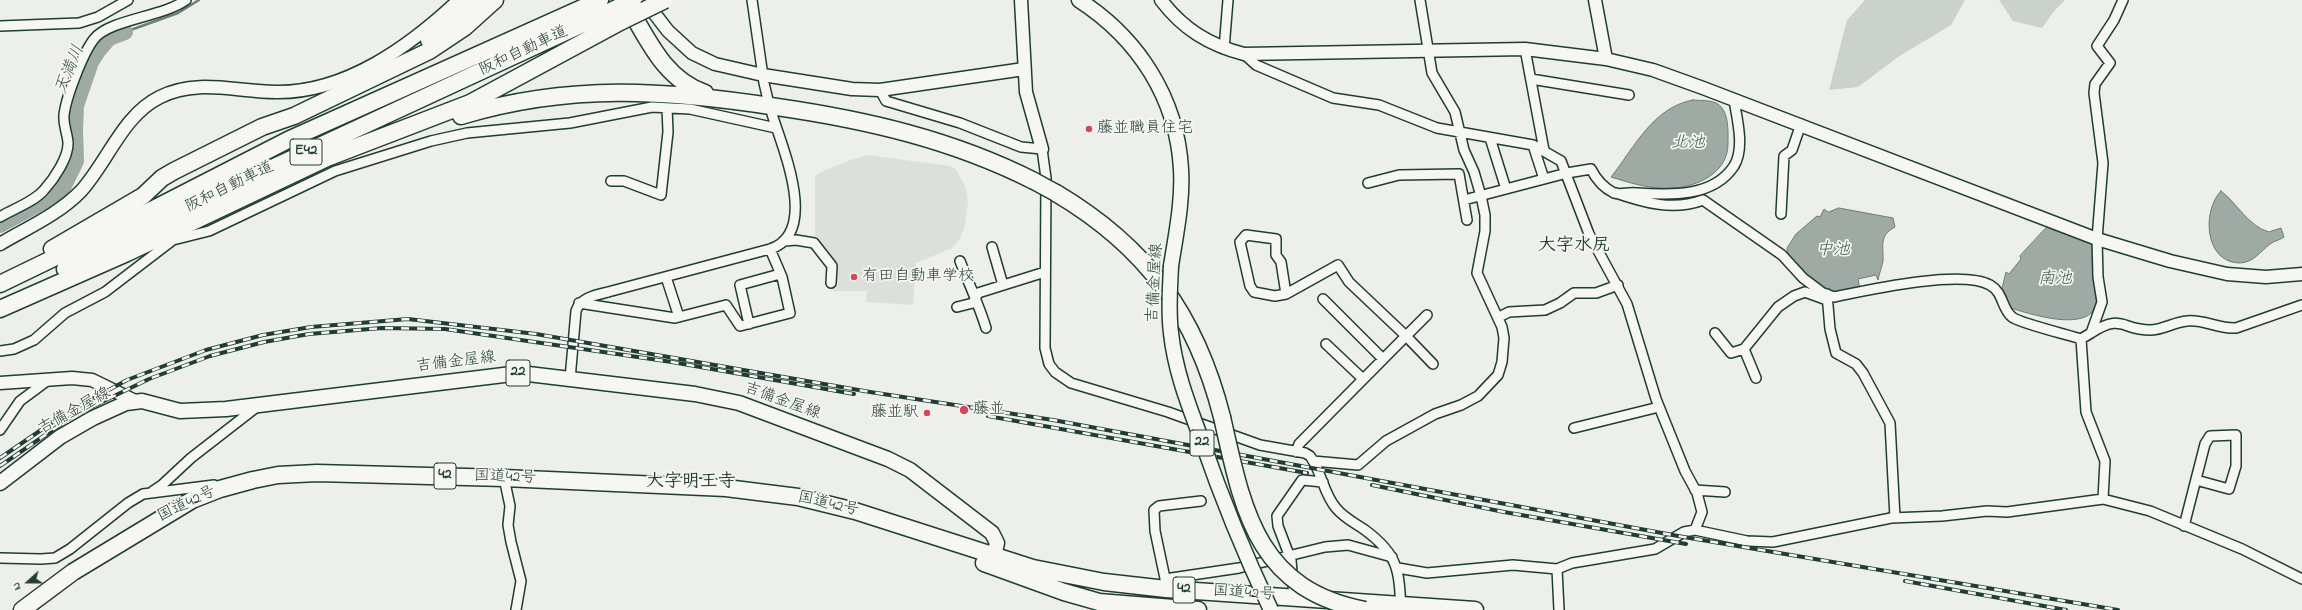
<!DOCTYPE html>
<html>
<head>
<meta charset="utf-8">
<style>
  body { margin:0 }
  #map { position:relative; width:2302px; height:610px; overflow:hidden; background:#edefea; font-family:"Indie Flower",sans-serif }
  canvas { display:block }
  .north { position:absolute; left:8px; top:562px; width:40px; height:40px; -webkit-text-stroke:3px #f6f6f2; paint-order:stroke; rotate:249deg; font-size:11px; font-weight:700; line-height:16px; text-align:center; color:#1f3d34 }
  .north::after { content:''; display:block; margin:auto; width:14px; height:18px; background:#1f3d34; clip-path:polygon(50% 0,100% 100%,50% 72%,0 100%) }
</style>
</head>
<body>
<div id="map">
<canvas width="2302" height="610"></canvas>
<div class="north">N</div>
</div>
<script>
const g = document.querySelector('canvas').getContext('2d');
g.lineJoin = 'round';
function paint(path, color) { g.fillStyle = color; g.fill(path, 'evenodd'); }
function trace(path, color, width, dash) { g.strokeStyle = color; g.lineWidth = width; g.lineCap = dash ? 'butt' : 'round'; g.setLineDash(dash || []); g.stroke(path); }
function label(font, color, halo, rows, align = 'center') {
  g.font = font + ' "Indie Flower","Klee One",sans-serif'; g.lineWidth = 3.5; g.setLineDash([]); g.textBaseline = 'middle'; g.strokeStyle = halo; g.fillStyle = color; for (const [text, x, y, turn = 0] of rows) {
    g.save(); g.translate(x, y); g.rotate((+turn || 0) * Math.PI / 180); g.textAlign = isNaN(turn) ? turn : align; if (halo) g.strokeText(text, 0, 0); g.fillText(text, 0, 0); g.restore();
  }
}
paint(new Path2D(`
  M868 155 950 166 956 169 966 188 968 201 965 225 960 239 952 248 916 263 913 305 866 302 867 291H833V262L815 238V177L819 173 850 160Z`), '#dce0db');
paint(new Path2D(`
  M1865 0H1965L1951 25 1898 57 1858 87 1829 90 1847 20Z
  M1999 0H2065L2054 11 2042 28 2013 21Z`), '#cbd2cc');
const water = new Path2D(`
  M1693 100C1702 101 1716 99 1722 108 1729 117 1728 133 1728 144 1728 177 1688 191 1659 188 1643 187 1627 182 1611 177 1634 148 1653 107 1693 100Z
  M2221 191C2238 204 2248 226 2269 232L2281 228 2284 237C2280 240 2274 241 2270 244 2260 252 2253 263 2239 263 2204 262 2202 210 2221 191Z
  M1839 208 1893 218 1895 227C1878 236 1884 247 1883 261 1882 267 1879 274 1878 280L1876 275 1858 279 1860 289C1851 290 1841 293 1832 292 1818 289 1787 263 1787 248L1796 234 1817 216 1820 217 1824 209 1828 212Z
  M2049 225 2093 242C2093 255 2093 269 2094 282 2095 289 2099 296 2097 303 2090 334 2029 314 2008 307L2002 288 2006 272 2009 274 2021 259 2020 256Z`);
paint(water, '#9faaa4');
trace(water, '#6c7e77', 1);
trace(new Path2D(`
  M125 32 178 13 199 0`), '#6c7e77', 2.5);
trace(new Path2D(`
  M0 225 61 192 76 161 75 130 76 106 91 62 98 51 109 38 125 32`), '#9faaa4', 16);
const street = new Path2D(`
  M752 0 764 83 768 100
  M0 26 79 23 98 17 128 0
  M1224 49 1228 0
  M1525 49 1544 150
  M1244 54 1256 65 1333 98 1379 105 1437 128 1533 145 1561 161 1589 234 1627 304 1656 399 1685 471 1697 493 1702 512 1695 530
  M1531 79 1629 95
  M880 90 886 101 960 123 1021 147 1042 149 1046 178 1045 348 1049 364 1055 372 1071 383 1168 412 1260 445 1305 453 1310 456C1322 472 1323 493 1336 508 1344 518 1355 523 1365 530 1399 555 1399 571 1401 610
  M1490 138 1506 189
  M1533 145 1544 179
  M611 181H624L661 195 668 132 667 108
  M1368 183 1399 175 1459 174 1467 220
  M1616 193C1645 203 1673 211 1703 200L1782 255 1803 278 1823 293 1834 297C1868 290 1961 269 1990 285 2004 293 2001 308 2012 317 2019 323 2069 335 2081 339L2091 333 2102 302 2098 277 2097 239 2103 163 2094 93 2095 84 2110 63 2097 46 2114 20 2123 0
  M1464 200 1567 173 1591 169C1596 179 1604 188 1614 193 1620 195 1629 192 1636 193 1669 195 1713 198 1734 166 1745 148 1737 119 1734 100
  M1781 214 1784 156 1792 150 1801 124
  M0 217C13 209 34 202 44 190 54 179 69 157 68 142 67 132 63 125 64 115 66 97 83 53 94 39 110 19 163 17 186 0
  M785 241 796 240 814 243 832 266 831 283
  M992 247 1003 285
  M960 261C969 284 979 305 986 328
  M666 277 679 317
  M1286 294 1281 262 1276 255V239L1246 235 1240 242 1250 286 1254 292 1275 296 1286 294 1338 265 1349 282 1406 336 1299 444 1296 452
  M1827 294 1830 329 1836 353 1856 364 1863 373 1890 423 1895 518
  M1323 299 1383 359
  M579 303 675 318 726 305 740 326 790 313 782 277 770 249
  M957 307 973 303 978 293 1045 272
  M1427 315 1406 336 1433 364
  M1499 317 1509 312 1545 310 1560 303 1574 293H1596L1618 285
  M749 324 740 285 780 274
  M1715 333 1731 353 1744 349 1778 307 1794 296 1805 292 1827 300
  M2091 333C2122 313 2122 330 2150 330 2163 330 2174 322 2187 321 2203 319 2219 329 2236 328L2302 305
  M2081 339 2086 412 2105 461 2103 499
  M1326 344 1363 379
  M1744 349 1756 378
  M0 351 14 349 34 340 65 313 105 292 173 240 209 231 335 171 431 141 467 133 570 123 652 107 690 109 776 128
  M570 379 576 311C580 298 595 295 608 292L770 249C820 233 782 147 772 114
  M1574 428 1659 407
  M0 430 20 401 47 381
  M1313 461 1358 465 1386 441 1435 414 1461 405 1478 396 1498 375 1502 362 1504 338 1502 327 1477 273 1485 231V215L1481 196 1474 172 1464 150 1455 112 1432 73 1420 0
  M504 478 510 506 508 525 511 542 521 581 516 610
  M1695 490 1725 492
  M153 491 162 485 191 458 258 406
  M2184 526 2205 444 2210 436 2236 435V466L2229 489 2196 480
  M0 558 41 559 55 558 70 549 128 503 143 494 214 485
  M1398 568 1427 573 1513 565 1557 569 1559 610
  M1557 569 1572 563 1655 549 1684 532 1695 530 1747 541 1773 542 1891 518 1942 516 1987 511 2007 512 2103 499 2150 511 2242 549 2302 579
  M1165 579 1239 568 1325 547 1348 545 1392 557
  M1166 583 1155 531 1154 510 1159 506 1201 501
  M1294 597 1291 560 1278 526 1277 516 1302 480 1323 482`);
const secondary = new Path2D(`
  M644 0 668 31 692 53 715 64 763 75 852 89 880 90 1024 69
  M1021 0 1026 92 1042 149
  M1161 0C1183 29 1209 45 1244 54L1525 49 1606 59 1653 70 1703 88 2097 239 2170 261 2227 274 2266 277 2302 274
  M1595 0 1606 59
  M0 244C27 228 59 214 81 191 108 161 123 115 160 97 197 78 237 92 276 92 346 93 410 46 459 0
  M0 383 72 378 92 380 135 401`);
const primary = new Path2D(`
  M1079 0C1138 38 1177 98 1181 169 1183 201 1176 234 1171 266
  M0 483 60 437 93 418 126 403 142 401 180 411 226 409 520 373 695 394 739 403 888 459 910 470 992 533 997 543 992 566`);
const highway = new Path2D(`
  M626 3C647 37 663 79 705 93
  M429 40 477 0
  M461 116C570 83 667 90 777 107 867 120 953 140 1034 181
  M1056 193C1147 247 1196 315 1222 417
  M52 249 143 196 162 178 174 171 262 127 294 116 429 51 465 27 495 0
  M65 269 231 187 613 10
  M0 284 126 223 288 140 600 0
  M0 309 127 253 327 158 470 103 622 21
  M984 563 1064 592 1099 602 1198 610
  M22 610 73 572 192 500 220 489 253 480 278 475 317 473 504 478 726 488 798 497 855 511 1033 568 1104 582 1166 589 1475 610`);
trace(street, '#1f3d34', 12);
trace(secondary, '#1f3d34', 15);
trace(primary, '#1f3d34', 17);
trace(highway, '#1f3d34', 19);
trace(street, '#f6f6f2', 9);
trace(secondary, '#f6f6f2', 12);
trace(primary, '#f6f6f2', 14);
trace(highway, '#f6f6f2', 16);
const rail = new Path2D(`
  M988 416 1307 473
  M0 458 63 415 127 380 206 350 263 335 311 327 408 319 536 334 870 392 1053 420 1678 536 2118 610
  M0 466 73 416 149 379 210 356 264 342 309 334 382 328 445 329 672 362 854 394
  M1372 485 1504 512 1686 544
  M1905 581 2066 610`);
trace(rail, '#1f3d34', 4);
trace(rail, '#f6f6f2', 2.5, [8]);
const primaryBridge = new Path2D(`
  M1171 266C1170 289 1168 310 1171 333 1175 371 1189 406 1202 441 1222 499 1245 555 1271 610`);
const highwayBridge = new Path2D(`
  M613 10 633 0
  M622 21 665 0
  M1034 181 1056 193
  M1222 417C1243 510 1256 589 1365 610`);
trace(primaryBridge, '#1f3d34', 17, []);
trace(highwayBridge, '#1f3d34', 19, []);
trace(primaryBridge, '#f6f6f2', 14);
trace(highwayBridge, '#f6f6f2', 16);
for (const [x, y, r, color] of [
  [1089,129,4,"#d1495b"],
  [854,277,4,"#d1495b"],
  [964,410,5,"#d1495b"],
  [927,413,4,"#d1495b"]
]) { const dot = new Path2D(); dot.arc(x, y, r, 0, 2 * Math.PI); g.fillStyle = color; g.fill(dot); trace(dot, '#f6f6f2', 1.5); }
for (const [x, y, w] of [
  [306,152,32],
  [518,373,24],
  [1202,443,24],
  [445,476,22],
  [1184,590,22]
]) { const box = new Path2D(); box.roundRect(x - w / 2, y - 13, w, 26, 3); g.fillStyle = '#f6f6f2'; g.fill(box); trace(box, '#1f3d34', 1); }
label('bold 15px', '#1f3d34', null, [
  ["E42",306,152],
  ["22",518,373],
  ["22",1202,443],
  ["42",445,476],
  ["42",1184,590]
]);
label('16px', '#1f3d34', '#f6f6f2', [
  ["阪和自動車道",524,52,-25],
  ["阪和自動車道",230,188,-26],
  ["吉備金屋線",1156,283,-87],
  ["吉備金屋線",456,363,-7],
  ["吉備金屋線",782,402,20],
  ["吉備金屋線",75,412,-29],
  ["国道42号",505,478,2],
  ["国道42号",187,505,-26],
  ["国道42号",828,505,13],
  ["国道42号",1244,594,4]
]);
label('16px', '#1f3d34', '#f6f6f2', [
  ["藤並職員住宅",1097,129],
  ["有田自動車学校",862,277],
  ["藤並",973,410],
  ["藤並駅",919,413,"right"]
], 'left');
label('italic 17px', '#3f5850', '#f6f6f2', [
  ["天満川",71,70,-68],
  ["北池",1688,144],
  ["中池",1833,251],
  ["南池",2055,280]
]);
label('bold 18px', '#1f3d34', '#f6f6f2', [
  ["大字水尻",1574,247],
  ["大字明王寺",691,483]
]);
</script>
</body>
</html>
